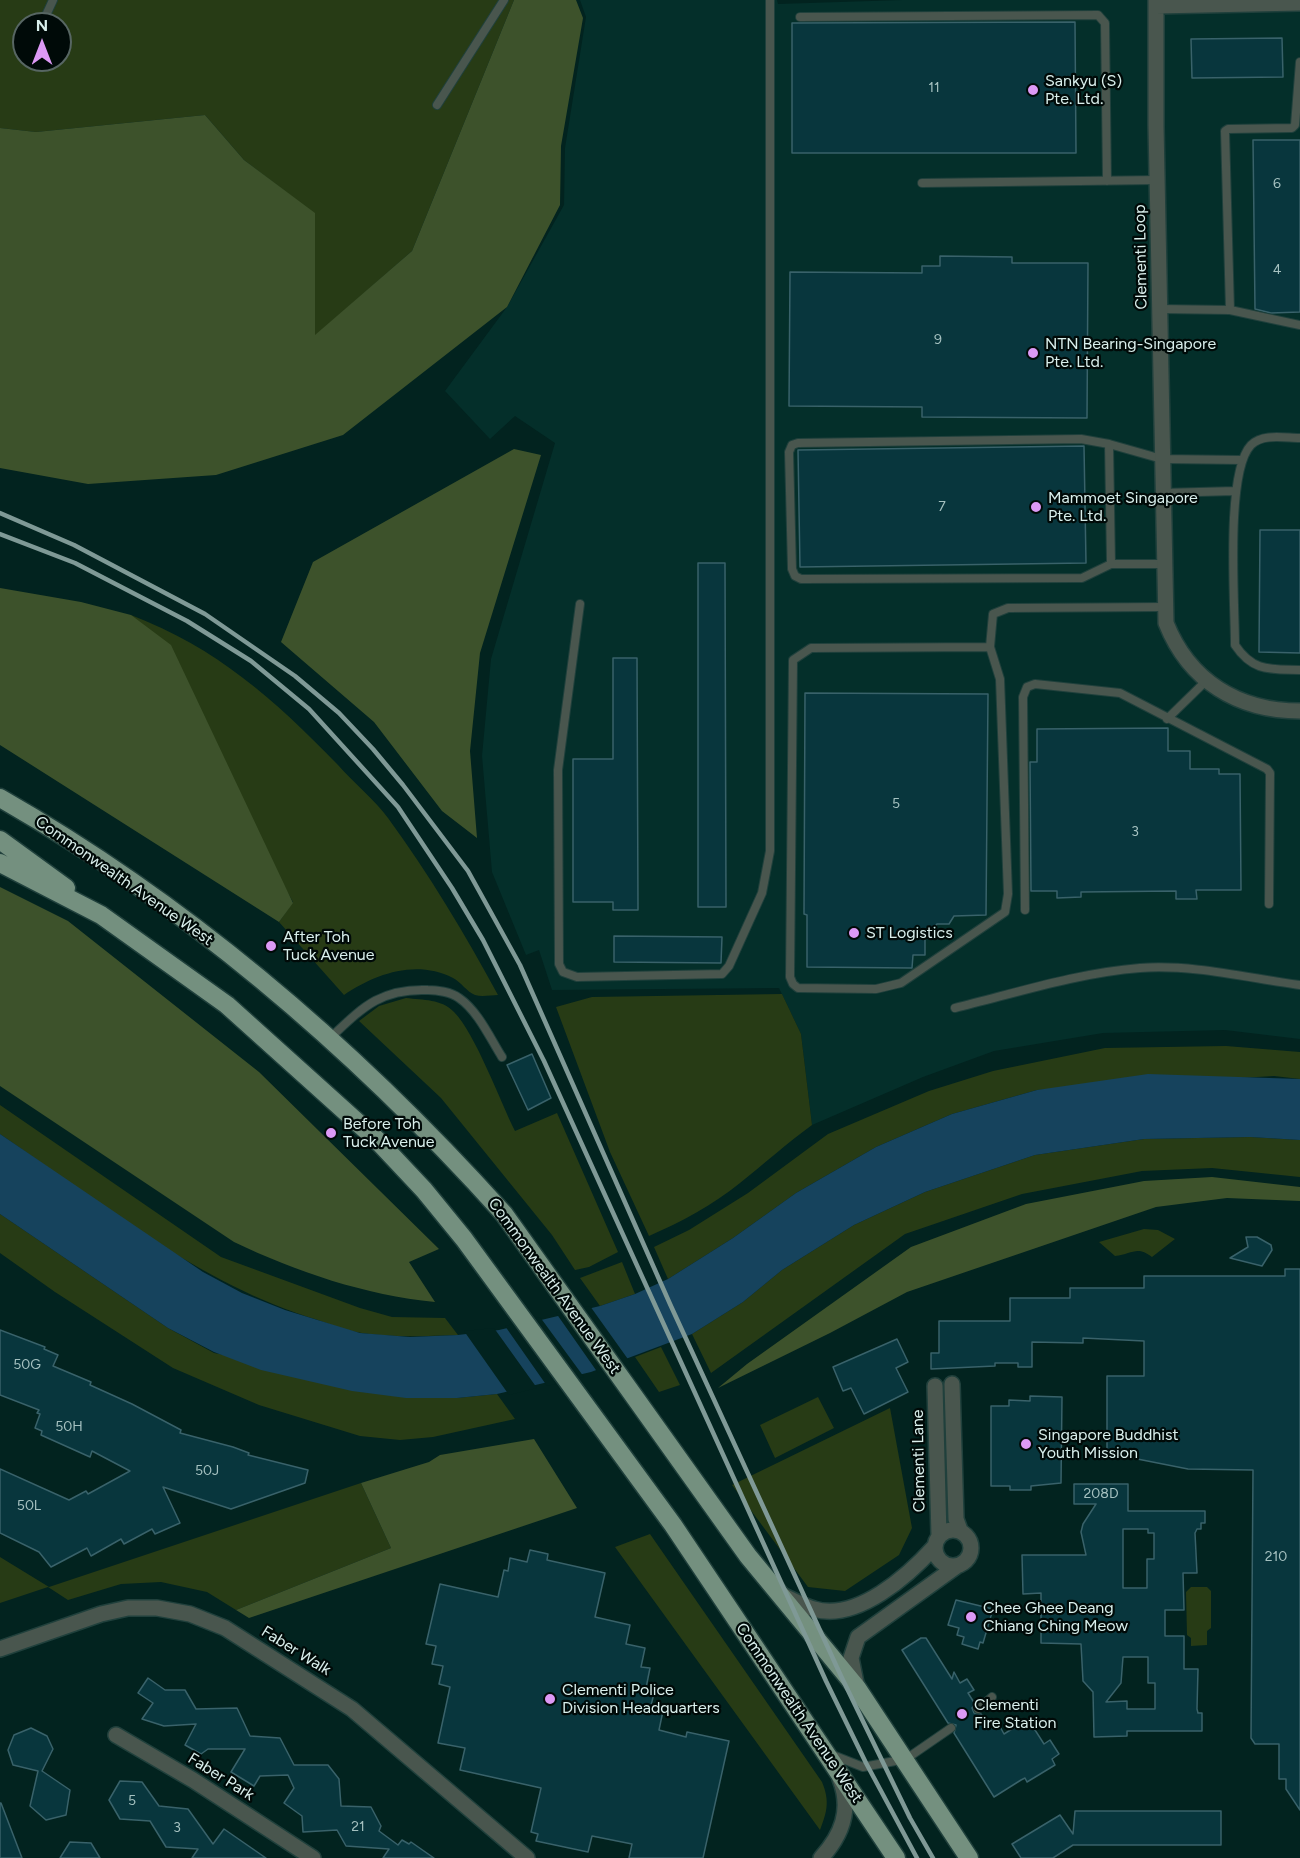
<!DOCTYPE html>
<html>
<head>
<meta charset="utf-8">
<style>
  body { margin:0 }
  #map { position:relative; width:1300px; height:1858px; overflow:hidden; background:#02231f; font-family:Figtree,sans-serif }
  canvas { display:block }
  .north { position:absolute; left:12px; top:12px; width:60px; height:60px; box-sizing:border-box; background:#000a08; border:2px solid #576663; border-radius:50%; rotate:0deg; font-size:16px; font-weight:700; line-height:24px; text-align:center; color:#d9efec }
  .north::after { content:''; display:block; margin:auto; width:21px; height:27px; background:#dc99f5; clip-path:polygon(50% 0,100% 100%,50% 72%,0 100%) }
</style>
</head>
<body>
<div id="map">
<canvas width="1300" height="1858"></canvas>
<div class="north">N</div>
</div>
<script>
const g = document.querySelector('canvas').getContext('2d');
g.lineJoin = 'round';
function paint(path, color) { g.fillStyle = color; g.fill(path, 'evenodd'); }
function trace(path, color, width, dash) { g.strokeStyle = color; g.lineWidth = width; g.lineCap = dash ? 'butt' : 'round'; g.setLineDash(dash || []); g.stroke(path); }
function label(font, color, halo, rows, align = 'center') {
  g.font = font + ' Figtree,sans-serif'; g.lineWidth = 4.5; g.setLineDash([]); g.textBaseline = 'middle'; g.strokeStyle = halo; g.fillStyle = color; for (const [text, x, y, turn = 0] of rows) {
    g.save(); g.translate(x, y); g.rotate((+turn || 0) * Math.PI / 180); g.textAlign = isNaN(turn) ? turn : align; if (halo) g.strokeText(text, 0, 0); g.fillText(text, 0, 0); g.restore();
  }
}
paint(new Path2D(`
  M580 0H777L778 4 902 0H1300V1039L1225 1030 1103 1033 994 1051 923 1077 812 1125 801 1034 779 988 552 990 539 950 526 955 492 872 482 756 491 659 555 443 515 416 490 439 445 391 507 307 564 205 565 148 586 17Z`), '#042f2a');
paint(new Path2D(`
  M0 0H514L412 251 315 336V214L244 160 205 115 36 132 0 128ZM24 24H60V60H24Z
  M131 615C217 648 274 699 338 765 354 783 374 799 388 818 429 874 465 934 498 995 491 995 482 997 475 995 467 992 461 982 453 978 416 959 375 974 344 995L279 922 293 902Z
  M782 994 801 1034 812 1125C787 1143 764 1164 740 1183 713 1205 681 1222 649 1236L610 1152 556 1007 592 997Z
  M406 998C423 1000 442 999 454 1012 474 1031 501 1103 515 1131L557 1113 618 1252 589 1267 575 1270 552 1235 441 1098 359 1021 379 1006Z
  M1226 1046 1300 1052V1079L1274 1076 1037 1090 952 1114 876 1147 796 1193 733 1238 668 1279 654 1247 689 1230 748 1193 828 1134 929 1091 993 1071 1105 1048Z
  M0 1105 221 1257 360 1308 392 1317 445 1318 458 1335C426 1336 394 1338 362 1333 347 1331 332 1325 318 1320 199 1284 101 1203 0 1134Z
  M1250 1137 1300 1140V1177L1212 1168 1142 1171 1022 1194 905 1234 711 1373 692 1334 743 1302 782 1270 854 1225 925 1192 1035 1155 1144 1139Z
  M0 1214 168 1328 214 1353 457 1398 497 1394 515 1419 433 1437 400 1440 360 1436 259 1405 173 1368 55 1292 0 1253Z
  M1144 1229 1158 1230 1175 1239 1152 1257C1137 1245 1132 1254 1115 1256L1099 1242Z
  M622 1262 635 1294 600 1306 580 1278Z
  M661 1347 680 1385 659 1392 635 1357Z
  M818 1397 834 1428 775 1458 760 1425Z
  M890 1408 912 1528 899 1555 845 1591 808 1587 732 1485Z
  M361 1483 391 1548 236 1610 207 1592 161 1582 121 1584 68 1600 48 1587 0 1603V1557L49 1587Z
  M650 1534 822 1782C830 1801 827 1812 820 1830L615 1547Z
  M1191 1587H1207L1211 1591V1628L1207 1631V1645L1191 1646V1638L1187 1635 1186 1592Z`), '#273b15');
paint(new Path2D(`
  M514 0H576L583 18 561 146 560 205 507 307 343 435 216 475 88 484 0 468V128L36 132 205 115 244 160 315 213V335L412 251Z
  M514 449 541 455 480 653 470 751 477 838 442 811 374 722 281 642 313 562Z
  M0 588 81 602 131 615 171 645 293 903 279 922 0 745Z
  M0 887 68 921 259 1072 439 1249 409 1262 435 1302C365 1295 297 1272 234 1242L0 1086Z
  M1212 1177 1300 1187V1201L1227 1198 1156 1207 907 1292 830 1333 718 1388 747 1364 911 1247 1026 1204 1144 1181Z
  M534 1439 577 1508 249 1618 236 1610 391 1548 361 1483 429 1462 440 1455Z`), '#3d522b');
paint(new Path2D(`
  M1148 1074 1300 1079V1140L1250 1137 1144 1139 1035 1155 925 1192 854 1225 782 1270 743 1302 692 1334 591 1372 497 1394 457 1398H406L352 1391 261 1370 214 1352 168 1328 0 1214V1134L203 1272 242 1293 285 1310 360 1333 410 1337 458 1335 499 1330 600 1306 635 1294 668 1279 733 1238 796 1193 876 1147 952 1114 1037 1090Z`), '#16435d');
paint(new Path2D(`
  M590 1306 630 1362 598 1373 556 1313Z
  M540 1317 584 1377 547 1386 505 1326Z
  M494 1328 537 1388 509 1395 464 1331Z`), '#02231f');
const building = new Path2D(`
  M1075 22 1076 153H792V23Z
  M1282 38 1283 77 1192 78 1191 39Z
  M1253 140H1300V312L1271 313 1255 309Z
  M940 256 1012 257V263H1088L1087 418 922 417V407L789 406 790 272 922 273V266H940Z
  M1084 446 1086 563 800 567 798 450Z
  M1260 530H1300V653L1259 652Z
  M698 563H725L726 907H698Z
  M613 658H637L638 910H613V902H573V759H613Z
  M805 693 988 694 986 915 954 916 949 924H937L932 930H925V955H913L912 968 807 967V915L804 914Z
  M1168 728V751H1190V769H1219V774H1240L1241 890H1196L1197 899H1176V891L1081 892V897L1057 898V891H1031L1030 762H1037V729Z
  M614 936 722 937 721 963 614 962Z
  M532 1054 551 1098 528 1110 507 1065Z
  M1246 1237H1257L1271 1245 1272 1250 1262 1266 1230 1258 1248 1247Z
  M1285 1269H1300V1810L1286 1789V1779H1279V1744H1255L1251 1738 1253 1470 1188 1469 1107 1453V1376H1144V1341L1083 1338V1343L1032 1342V1367H1018V1363H995V1366L931 1369V1353H939V1321H1010V1298H1070V1288H1144V1276H1285Z
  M0 1330 45 1347 44 1349 58 1355 53 1366 91 1382 90 1385 132 1404 181 1430 180 1433 233 1447 249 1453 248 1455 308 1470 305 1483 231 1509 163 1487 180 1523 155 1534 152 1529 124 1544 121 1539 91 1556 87 1548 51 1567 39 1552 0 1533V1469L69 1500 86 1491 88 1494 130 1471 92 1451 90 1457 41 1435 42 1431 35 1428 40 1414 37 1413 39 1410 0 1395Z
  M897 1339 908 1362 896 1368 908 1392 864 1414 851 1388 843 1391 833 1367Z
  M1030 1396 1062 1397 1061 1483 1031 1486V1490H1010V1486H991V1406H1009V1400L1030 1401Z
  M1074 1484H1128V1511H1205V1523H1201V1529H1197L1195 1533 1197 1573H1183L1184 1610H1165V1636H1184V1669H1198L1197 1709 1198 1713H1202V1731H1127V1736L1094 1737 1093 1692 1083 1681 1081 1644 1041 1643V1593L1023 1594 1022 1555H1086L1081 1532 1083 1524 1096 1504H1074ZM1123 1529H1148V1533H1154V1559H1147V1588H1123ZM1123 1657H1148V1683H1155V1709H1127V1701L1106 1702 1121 1683Z
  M530 1550 548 1554 547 1560 605 1573 595 1617 630 1625 626 1644 645 1648 641 1667 650 1668 646 1688 655 1690 650 1709 663 1711 659 1730 686 1737 687 1732 729 1741 703 1858H629L632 1844 592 1836 588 1852 536 1841 538 1834 531 1832 541 1788 460 1770 465 1748 438 1743 450 1687 439 1684 443 1666 432 1664 436 1646 426 1644 440 1584 498 1597 504 1570 508 1571 510 1558 527 1562Z
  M956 1600 993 1609 983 1643 980 1642 978 1649 962 1644 964 1637 957 1635 959 1628 948 1625Z
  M921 1638H926L952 1679 954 1672 960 1683 967 1679 974 1690 968 1693 975 1704 972 1708 974 1713 981 1714 989 1726 997 1721 1004 1734 1028 1719 1044 1744 1050 1740 1059 1754 1052 1759 1055 1765 1027 1782 1025 1778 1021 1780 994 1797 954 1733 956 1725 948 1723 902 1650Z
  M148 1678 165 1690H185L196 1709 237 1708 250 1736 280 1738 294 1765H328L339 1779 341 1806 371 1807 381 1826 379 1831 398 1845 402 1840 409 1844 411 1842 434 1858H383L389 1849 346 1846 337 1830 303 1832 302 1816 284 1803 294 1788 288 1775 260 1776 254 1786 231 1772 245 1749H208L201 1754 185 1745 196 1724 164 1726 142 1719 153 1703 138 1693Z
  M31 1728 47 1736 53 1749 42 1771 70 1790 66 1815 46 1820 30 1806 38 1771 13 1765 8 1750 14 1735Z
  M120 1781 142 1782 159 1806 188 1809 213 1844 224 1829 266 1858H192L198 1849 166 1847 150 1821 120 1819 109 1800Z
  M0 1803H1L22 1858H0Z
  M1075 1811H1221V1845H1073L1053 1858H1021L1012 1844 1060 1815 1073 1834Z
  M70 1842 91 1843 100 1858H60Z`);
paint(building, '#08363d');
trace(building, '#39626a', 1.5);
const lane = new Path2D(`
  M800 17 1098 15 1105 23 1107 181
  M42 24 53 0
  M437 105 504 0
  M922 183 1158 180
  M1160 309 1230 310 1225 131 1228 129 1292 128 1295 125 1300 62
  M1230 310 1300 325
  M1300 438C1285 438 1263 433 1251 445 1225 472 1235 604 1235 645 1253 672 1270 669 1300 670
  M1109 444 1111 564
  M1162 493 1235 491
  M1163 564H1111L1082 578 801 579 795 576 792 569 789 452 792 445 798 443 1081 439 1109 444 1162 459 1242 460
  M580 604 558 770 559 964 563 972 577 977 722 974 729 966 762 893 770 851V0
  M990 647 811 648 793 660 790 977 793 984 798 988 876 989 901 983 1005 912 1008 894 1000 679 990 647 993 614 1008 608 1164 607
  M1167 719 1206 681
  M1025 910 1023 697 1027 687 1035 684 1120 693 1267 769 1270 773 1269 904
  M955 1008C1016 993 1077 973 1140 968 1192 964 1248 978 1300 985
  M329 1039C362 1008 380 988 428 990 437 990 451 992 459 998 478 1011 490 1038 502 1057
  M978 1709 992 1697
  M830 1754 863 1767 906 1759 951 1728`);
const street = new Path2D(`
  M1156 0V126L1166 623C1189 681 1238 711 1300 711
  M1156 6 1300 3
  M952 1384 956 1519 960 1530
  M935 1386 939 1536
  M935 1548a18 18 0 1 1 36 0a18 18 0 1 1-36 0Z
  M780 1594C791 1599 803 1606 814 1609 857 1622 909 1575 935 1546
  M0 1649 101 1614 128 1608H157L190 1614 225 1628 352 1709 527 1858
  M857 1688 851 1658 858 1637 957 1566
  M116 1735 193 1780 313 1858
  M821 1858C842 1835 852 1810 840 1779`);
const primary = new Path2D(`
  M0 798C189 906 359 1053 504 1214L748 1556 857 1688 969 1858
  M0 840 66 888
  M0 863 101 915 227 1005 377 1140 424 1190 464 1239 673 1525 896 1858`);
trace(lane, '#20403c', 10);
trace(street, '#20403c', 18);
trace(primary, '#20403c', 21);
trace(lane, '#49564e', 8);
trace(street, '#49564e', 15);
trace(primary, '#74907f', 18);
trace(new Path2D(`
  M0 513 74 545 205 614 295 676 339 713 373 749 403 785 468 871 520 965 670 1304 841 1676 910 1818 933 1858
  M0 534 75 563 187 621 251 661 309 709 398 807 452 888 483 940 544 1061 826 1681 866 1763 917 1858`), '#7f9996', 4.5);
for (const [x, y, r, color] of [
  [1033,90,6,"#dc99f5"],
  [1033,353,6,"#dc99f5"],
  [1036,507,6,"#dc99f5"],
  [854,933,6,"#dc99f5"],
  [271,946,6,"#dc99f5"],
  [331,1133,6,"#dc99f5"],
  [1026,1444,6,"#dc99f5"],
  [971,1617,6,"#dc99f5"],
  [550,1699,6,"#dc99f5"],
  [962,1714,6,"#dc99f5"]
]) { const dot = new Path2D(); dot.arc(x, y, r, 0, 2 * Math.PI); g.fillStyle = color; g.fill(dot); trace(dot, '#000a08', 2); }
label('14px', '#a5c1c0', null, [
  ["11",934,88],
  ["6",1277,184],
  ["4",1277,270],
  ["9",938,340],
  ["7",942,507],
  ["5",896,804],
  ["3",1135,832],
  ["50G",27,1365],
  ["50H",69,1427],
  ["50J",207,1471],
  ["208D",1101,1494],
  ["50L",29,1506],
  ["210",1276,1557],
  ["5",132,1801],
  ["21",358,1827],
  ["3",177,1828]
]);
label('16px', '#d9efec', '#000a08', [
  ["Sankyu (S)",1045,81],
  ["Pte. Ltd.",1045,99],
  ["NTN Bearing-Singapore",1045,344],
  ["Pte. Ltd.",1045,362],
  ["Mammoet Singapore",1048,498],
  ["Pte. Ltd.",1048,516],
  ["ST Logistics",866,933],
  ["After Toh",283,937],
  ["Tuck Avenue",283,955],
  ["Before Toh",343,1124],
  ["Tuck Avenue",343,1142],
  ["Singapore Buddhist",1038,1435],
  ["Youth Mission",1038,1453],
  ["Chee Ghee Deang",983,1608],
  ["Chiang Ching Meow",983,1626],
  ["Clementi Police",562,1690],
  ["Division Headquarters",562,1708],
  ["Clementi",974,1705],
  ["Fire Station",974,1723]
], 'left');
label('16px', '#d9efec', '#000a08', [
  ["Clementi Loop",1141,257,-91],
  ["Commonwealth Avenue West",124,881,35],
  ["Commonwealth Avenue West",554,1286,54],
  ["Clementi Lane",919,1461,-91],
  ["Faber Walk",296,1651,32],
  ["Commonwealth Avenue West",799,1713,56],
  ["Faber Park",221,1777,32]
]);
</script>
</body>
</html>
